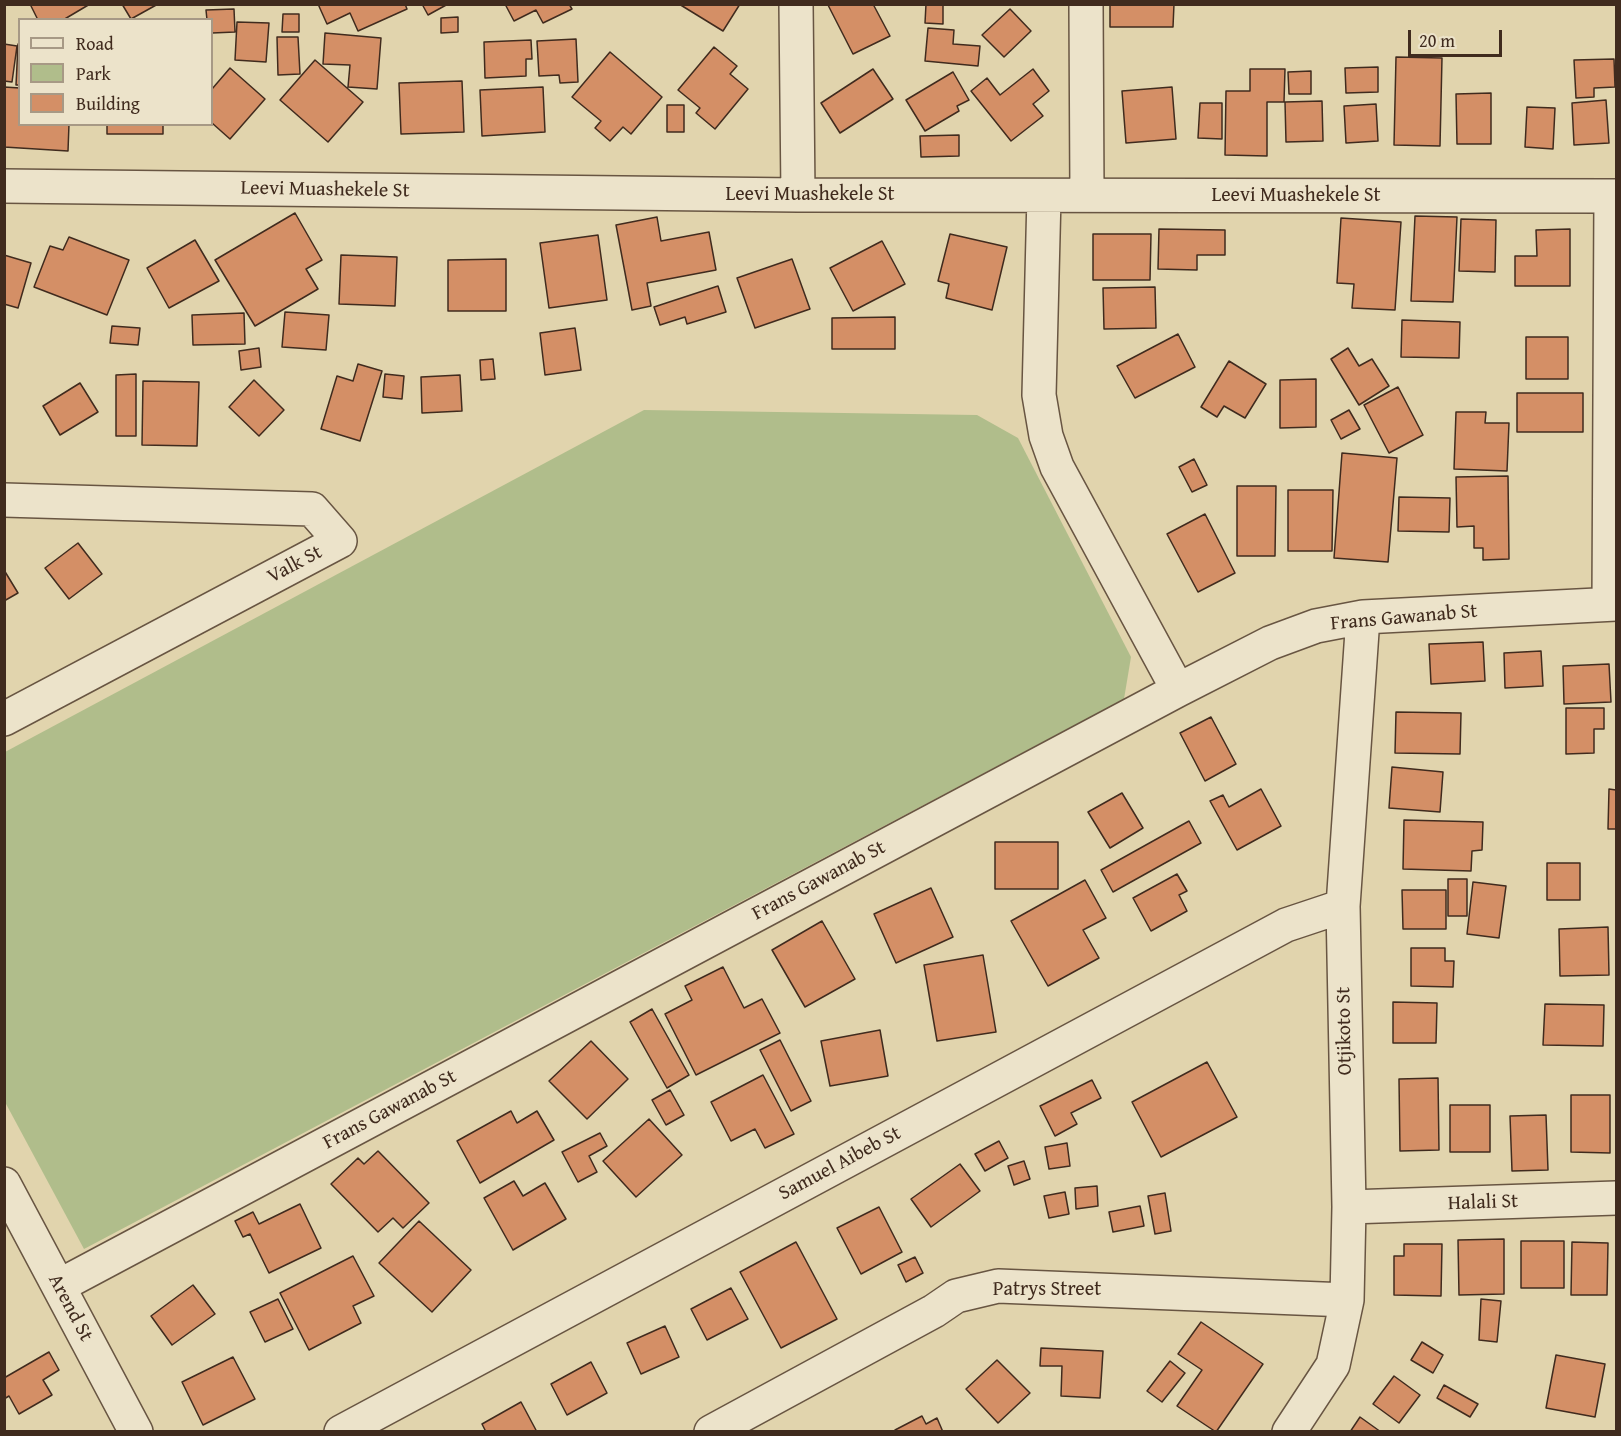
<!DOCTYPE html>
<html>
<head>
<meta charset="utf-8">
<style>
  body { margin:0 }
  #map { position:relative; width:1621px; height:1436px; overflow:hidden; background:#e1d4ad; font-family:"Gentium Book Plus",serif }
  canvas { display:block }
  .frame { position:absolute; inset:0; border:6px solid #402b1e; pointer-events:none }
  .legend { position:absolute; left:18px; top:18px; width:195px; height:108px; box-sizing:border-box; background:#ece3ca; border:2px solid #a79985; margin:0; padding:8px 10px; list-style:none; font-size:18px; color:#402b1e }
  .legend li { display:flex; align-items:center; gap:12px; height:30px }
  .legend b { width:30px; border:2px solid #a79985 }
  .scale { position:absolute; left:1408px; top:30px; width:94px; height:27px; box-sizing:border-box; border:3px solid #402b1e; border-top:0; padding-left:8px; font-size:18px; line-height:21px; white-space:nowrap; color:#402b1e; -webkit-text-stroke:4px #ece3ca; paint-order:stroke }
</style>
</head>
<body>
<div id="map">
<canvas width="1621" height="1436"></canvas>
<div class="frame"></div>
<ul class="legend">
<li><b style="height:8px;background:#ece3ca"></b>Road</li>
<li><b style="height:16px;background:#b0bd8b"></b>Park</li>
<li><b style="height:16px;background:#d48f66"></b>Building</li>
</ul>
<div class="scale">20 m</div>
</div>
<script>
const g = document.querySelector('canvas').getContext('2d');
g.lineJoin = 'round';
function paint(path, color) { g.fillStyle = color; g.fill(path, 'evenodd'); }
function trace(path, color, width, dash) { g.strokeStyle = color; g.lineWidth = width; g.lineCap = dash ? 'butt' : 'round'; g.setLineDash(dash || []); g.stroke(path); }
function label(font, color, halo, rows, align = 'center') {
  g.font = font + ' "Gentium Book Plus",serif'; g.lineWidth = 6; g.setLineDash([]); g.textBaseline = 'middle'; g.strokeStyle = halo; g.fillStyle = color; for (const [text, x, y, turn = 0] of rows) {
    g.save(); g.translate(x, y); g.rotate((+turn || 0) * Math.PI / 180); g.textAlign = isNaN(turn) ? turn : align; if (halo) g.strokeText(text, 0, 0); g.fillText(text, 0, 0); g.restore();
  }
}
paint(new Path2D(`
  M644 410 977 415 1018 438 1131 657 1124 699 84 1249 5 1102V752Z`), '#b0bd8b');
const building = new Path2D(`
  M30 4H90L63 20H38Z
  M122 4H158L131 19Z
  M318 4H405L407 9 358 31 350 13 327 24Z
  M422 4H448L428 15Z
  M505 4H569L572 9 543 23 536 10 514 21Z
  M679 4H740L723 31Z
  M873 4 890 36 853 54 828 5Z
  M926 4H943V24L925 23Z
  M1110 4H1174L1173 27H1110Z
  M234 9 235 32 212 33V20H207L206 10Z
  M1010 9 1031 31 1004 57 982 35Z
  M283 14H299V32H282Z
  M458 17V32L441 33V18Z
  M237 22 269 23 266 62 235 60Z
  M928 28 954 30 953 44 980 46 978 66 925 61Z
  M325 33 381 38 377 89 348 87 350 65 323 64Z
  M277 37H298L300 74 278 75Z
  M576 39 578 82 560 83 559 75 539 76 537 41Z
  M531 40 532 59H526V76L485 78 484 42Z
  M4 44 17 46 12 82 4 81Z
  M18 44H20V85H16Z
  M714 47 737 66 730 74 748 89 715 129 696 113 700 108 678 90Z
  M610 52 662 97 631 134 623 127 610 141 595 128 601 121 572 97Z
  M1396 57 1442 58 1440 146 1394 145Z
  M1614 59 1615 87 1594 88V97L1576 98 1574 60Z
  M315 60 363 102 328 142 280 100Z
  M1378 67V92L1346 93 1345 68Z
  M230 68 265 99 230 139 212 123V89Z
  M873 69 893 99 840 133 821 103Z
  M1033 69 1049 91 1033 104 1043 116 1011 141 971 91 987 78 1000 95Z
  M1250 69H1285L1284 102H1267V156L1225 155 1226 91H1250Z
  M1311 71V94H1289L1288 72Z
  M953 72 969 100 957 106 959 111 925 131 906 100Z
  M462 81 464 132 401 134 399 83Z
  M4 87 20 88V124H69L68 151 4 147Z
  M543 87 545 132 482 136 480 90Z
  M1172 87 1176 139 1126 143 1122 91Z
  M1491 93V144H1457L1456 94Z
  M1606 100 1609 143 1574 145 1572 103Z
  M1322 101 1323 141 1286 142 1285 102Z
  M1200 103H1222V139L1198 138Z
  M1376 104 1378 141 1346 143 1344 106Z
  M667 105H684V132H667Z
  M1527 107 1555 108 1553 149 1525 147Z
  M107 124H163V134H107Z
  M959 135V156L921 157 920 136Z
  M295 213 322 260 306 269 318 289 255 326 215 260Z
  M1415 216 1457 217 1453 302 1411 301Z
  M657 217 661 241 709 232 716 270 647 283 651 306 632 310 616 225Z
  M1341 218 1401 222 1395 310 1352 308 1354 284 1337 283Z
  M1461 219 1496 220 1495 272 1459 271Z
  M1159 229 1225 230V255H1197V270L1158 269Z
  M1570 229V286H1515V256H1537L1536 230Z
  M950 234 1007 247 992 310 946 298 949 284 938 281Z
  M1093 234H1151L1150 280H1093Z
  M598 235 607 300 549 308 540 243Z
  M69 237 129 260 107 315 34 287 50 246 63 250Z
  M195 240 219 281 169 308 147 268Z
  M882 241 905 284 853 311 830 268Z
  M4 255 31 263 18 308 4 304Z
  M341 255 397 257 395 306 339 304Z
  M506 259V311H448V260Z
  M792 259 810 309 755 328 737 278Z
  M718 286 726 312 687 324 685 317 660 325 654 307Z
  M1155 287 1156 328 1104 329 1103 288Z
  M285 312 329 315 326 350 282 347Z
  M244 313 245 344 193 345 192 315Z
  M895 317V349H832V318Z
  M1402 320 1460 322 1459 358 1401 357Z
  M112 326 140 328 138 345 110 343Z
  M575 328 581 370 545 375 540 333Z
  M1178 334 1195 367 1135 398 1117 366Z
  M1526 337H1568V379H1526Z
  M259 348 261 367 241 370 239 351Z
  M1348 348 1359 366 1372 359 1389 386 1359 405 1331 359Z
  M493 359 495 379 481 380 480 360Z
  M1229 361 1266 384 1245 418 1224 406 1217 417 1201 407Z
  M358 364 382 371 360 441 321 429 337 376 353 381Z
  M136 374V436H116V375Z
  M385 374 404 376 402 399 383 397Z
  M460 375 462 411 422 413 421 377Z
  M1316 379V427L1280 428V380Z
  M254 380 284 410 259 436 229 407Z
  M143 381 199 382 197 446 142 445Z
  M80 383 98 412 60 435 43 406Z
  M1398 387 1423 435 1389 453 1364 405Z
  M1517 393H1583V432H1517Z
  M1349 410 1360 429 1341 439 1331 420Z
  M1456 412H1486L1485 423H1509L1507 471 1454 469Z
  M1342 453 1397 458 1388 562 1334 558Z
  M1194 459 1207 485 1192 492 1179 467Z
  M1508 476 1509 559 1483 560V548H1474V526L1457 527 1456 477Z
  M1237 486H1276L1275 556H1237Z
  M1288 490H1333L1332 551H1288Z
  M1399 497 1450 498 1449 532 1398 531Z
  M1205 514 1235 573 1198 592 1167 534Z
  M78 543 102 574 69 599 45 568Z
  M4 570 18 593 4 601Z
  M1483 642 1485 681 1431 684 1429 644Z
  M1541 651 1543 686 1505 688 1504 653Z
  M1609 664 1611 702 1564 704 1563 666Z
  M1566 708H1604V729H1594V753L1566 754Z
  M1396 712 1461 713 1460 754 1395 753Z
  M1211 717 1236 764 1205 781 1180 733Z
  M1392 767 1443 772 1440 812 1389 808Z
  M1261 789 1281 826 1237 850 1210 801 1223 795 1229 807Z
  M1609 789 1616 790V829H1608Z
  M1122 793 1143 828 1110 848 1088 812Z
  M1404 820 1483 822 1482 850 1472 851 1471 871 1403 869Z
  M1189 821 1201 843 1113 892 1101 870Z
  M995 842H1058V889H995Z
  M1547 863H1580V900H1547Z
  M1177 874 1187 891 1179 895 1187 911 1151 931 1133 898Z
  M1448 879H1467V916H1448Z
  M1085 880 1106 918 1083 930 1099 958 1048 986 1011 921Z
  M1473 882 1506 886 1499 938 1467 934Z
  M931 888 953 937 896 963 874 914Z
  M1402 890H1446V929H1403Z
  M822 921 855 979 805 1007 772 950Z
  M1608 927 1609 975 1560 976 1559 929Z
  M1411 948H1445V961H1454L1453 987 1411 986Z
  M983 955 996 1032 937 1041 924 965Z
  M723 967 744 1008 762 999 780 1033 696 1075 665 1014 692 1000 685 986Z
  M1393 1002 1437 1003 1436 1043H1393Z
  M1545 1004 1604 1005 1603 1046 1543 1045Z
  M652 1009 689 1075 667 1088 630 1022Z
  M880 1030 888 1076 830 1086 821 1041Z
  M780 1040 811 1101 791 1111 760 1050Z
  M591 1041 628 1079 587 1119 549 1081Z
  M1207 1062 1237 1117 1161 1157 1132 1102Z
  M763 1075 794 1134 765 1148 755 1129 731 1141 711 1102Z
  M1438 1078 1439 1150 1400 1151 1399 1079Z
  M1092 1080 1101 1098 1071 1113 1077 1124 1055 1136 1040 1106Z
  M670 1090 684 1115 666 1125 652 1100Z
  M1571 1095H1610V1153L1571 1152Z
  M1450 1105H1490V1152H1450Z
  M511 1111 517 1123 537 1111 554 1140 480 1183 457 1141Z
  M1546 1115 1548 1170 1512 1171 1510 1116Z
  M649 1119 682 1155 636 1197 603 1161Z
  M600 1133 607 1146 589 1156 597 1172 578 1182 562 1152Z
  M999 1141 1008 1158 985 1171 975 1154Z
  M1067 1143 1070 1166 1049 1169 1045 1147Z
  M378 1151 429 1203 403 1228 393 1218 378 1232 331 1184 358 1158 364 1164Z
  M1024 1161 1030 1179 1014 1185 1008 1166Z
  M960 1164 980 1191 931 1227 911 1199Z
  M514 1181 523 1196 545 1183 566 1219 513 1250 484 1198Z
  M1097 1186 1098 1206 1076 1209 1075 1188Z
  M1065 1192 1069 1214 1049 1218 1044 1196Z
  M1165 1193 1171 1231 1155 1234 1148 1196Z
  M300 1204 321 1248 269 1273 250 1234 243 1237 235 1221 253 1212 259 1224Z
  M1140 1206 1144 1226 1113 1232 1109 1212Z
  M879 1207 902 1252 861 1274 837 1228Z
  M419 1221 471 1270 432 1312 379 1263Z
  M1504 1239V1294L1459 1295 1458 1240Z
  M1521 1241H1564V1288H1521Z
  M796 1242 837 1319 781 1348 740 1272Z
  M1572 1242 1608 1243 1607 1295H1571Z
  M1404 1244H1442L1441 1296 1394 1295V1256H1404Z
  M353 1256 374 1296 353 1306 361 1323 309 1350 280 1293Z
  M915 1257 923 1273 906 1282 898 1265Z
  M193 1285 215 1314 172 1345 151 1316Z
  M731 1288 748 1319 707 1340 691 1309Z
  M278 1299 293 1329 265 1342 250 1312Z
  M1481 1299 1501 1301 1497 1342 1479 1340Z
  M1201 1322 1263 1364 1216 1432 1177 1406 1202 1370 1178 1354Z
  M665 1326 679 1357 641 1374 627 1343Z
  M1422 1342 1443 1355 1433 1373 1411 1360Z
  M1041 1348 1103 1351 1100 1398 1061 1396 1062 1366H1040Z
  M49 1352 59 1370 43 1380 52 1395 19 1414 9 1396 4 1399V1378Z
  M1556 1355 1605 1364 1595 1417 1546 1408Z
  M233 1357 255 1399 203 1425 182 1382Z
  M997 1360 1030 1393 998 1423 966 1389Z
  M1170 1361 1185 1373 1162 1402 1147 1391Z
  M591 1362 607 1393 567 1415 551 1384Z
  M1394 1376 1420 1395 1399 1423 1373 1404Z
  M1444 1385 1478 1404 1470 1417 1437 1398Z
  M521 1402 537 1432H486L482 1424Z
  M922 1416 926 1424 937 1418 943 1432H896L895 1430Z
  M1360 1417 1381 1432H1350Z`);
paint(building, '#d48f66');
trace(building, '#402b1e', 1.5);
const minor = new Path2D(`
  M796 4 798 195
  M1086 4 1087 195
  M4 186 798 195 1616 196
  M1044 196 1039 395 1046 436 1057 467 1178 690
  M4 500 312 509 340 541 4 719
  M1609 604 1611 196
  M4 1184 136 1432
  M1349 1207 1616 1198
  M59 1286 1178 690 1270 643 1316 626 1363 617 1616 604
  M341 1432 1286 925 1343 906
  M711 1432 934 1311 956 1296 998 1286 1347 1300
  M1289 1432 1333 1365 1347 1300 1349 1207 1343 906 1363 617`);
trace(minor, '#685542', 36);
trace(minor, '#ece3ca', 33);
label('20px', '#402b1e', '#ece3ca', [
  ["Leevi Muashekele St",325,190,1],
  ["Leevi Muashekele St",810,195],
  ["Leevi Muashekele St",1296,196],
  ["Valk St",295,565,-28],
  ["Frans Gawanab St",1404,618,-5],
  ["Frans Gawanab St",819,881,-28],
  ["Otjikoto St",1345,1031,-91],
  ["Frans Gawanab St",390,1110,-28],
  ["Samuel Aibeb St",840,1164,-28],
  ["Halali St",1483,1203,-2],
  ["Patrys Street",1047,1290],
  ["Arend St",70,1308,62]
]);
</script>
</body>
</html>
